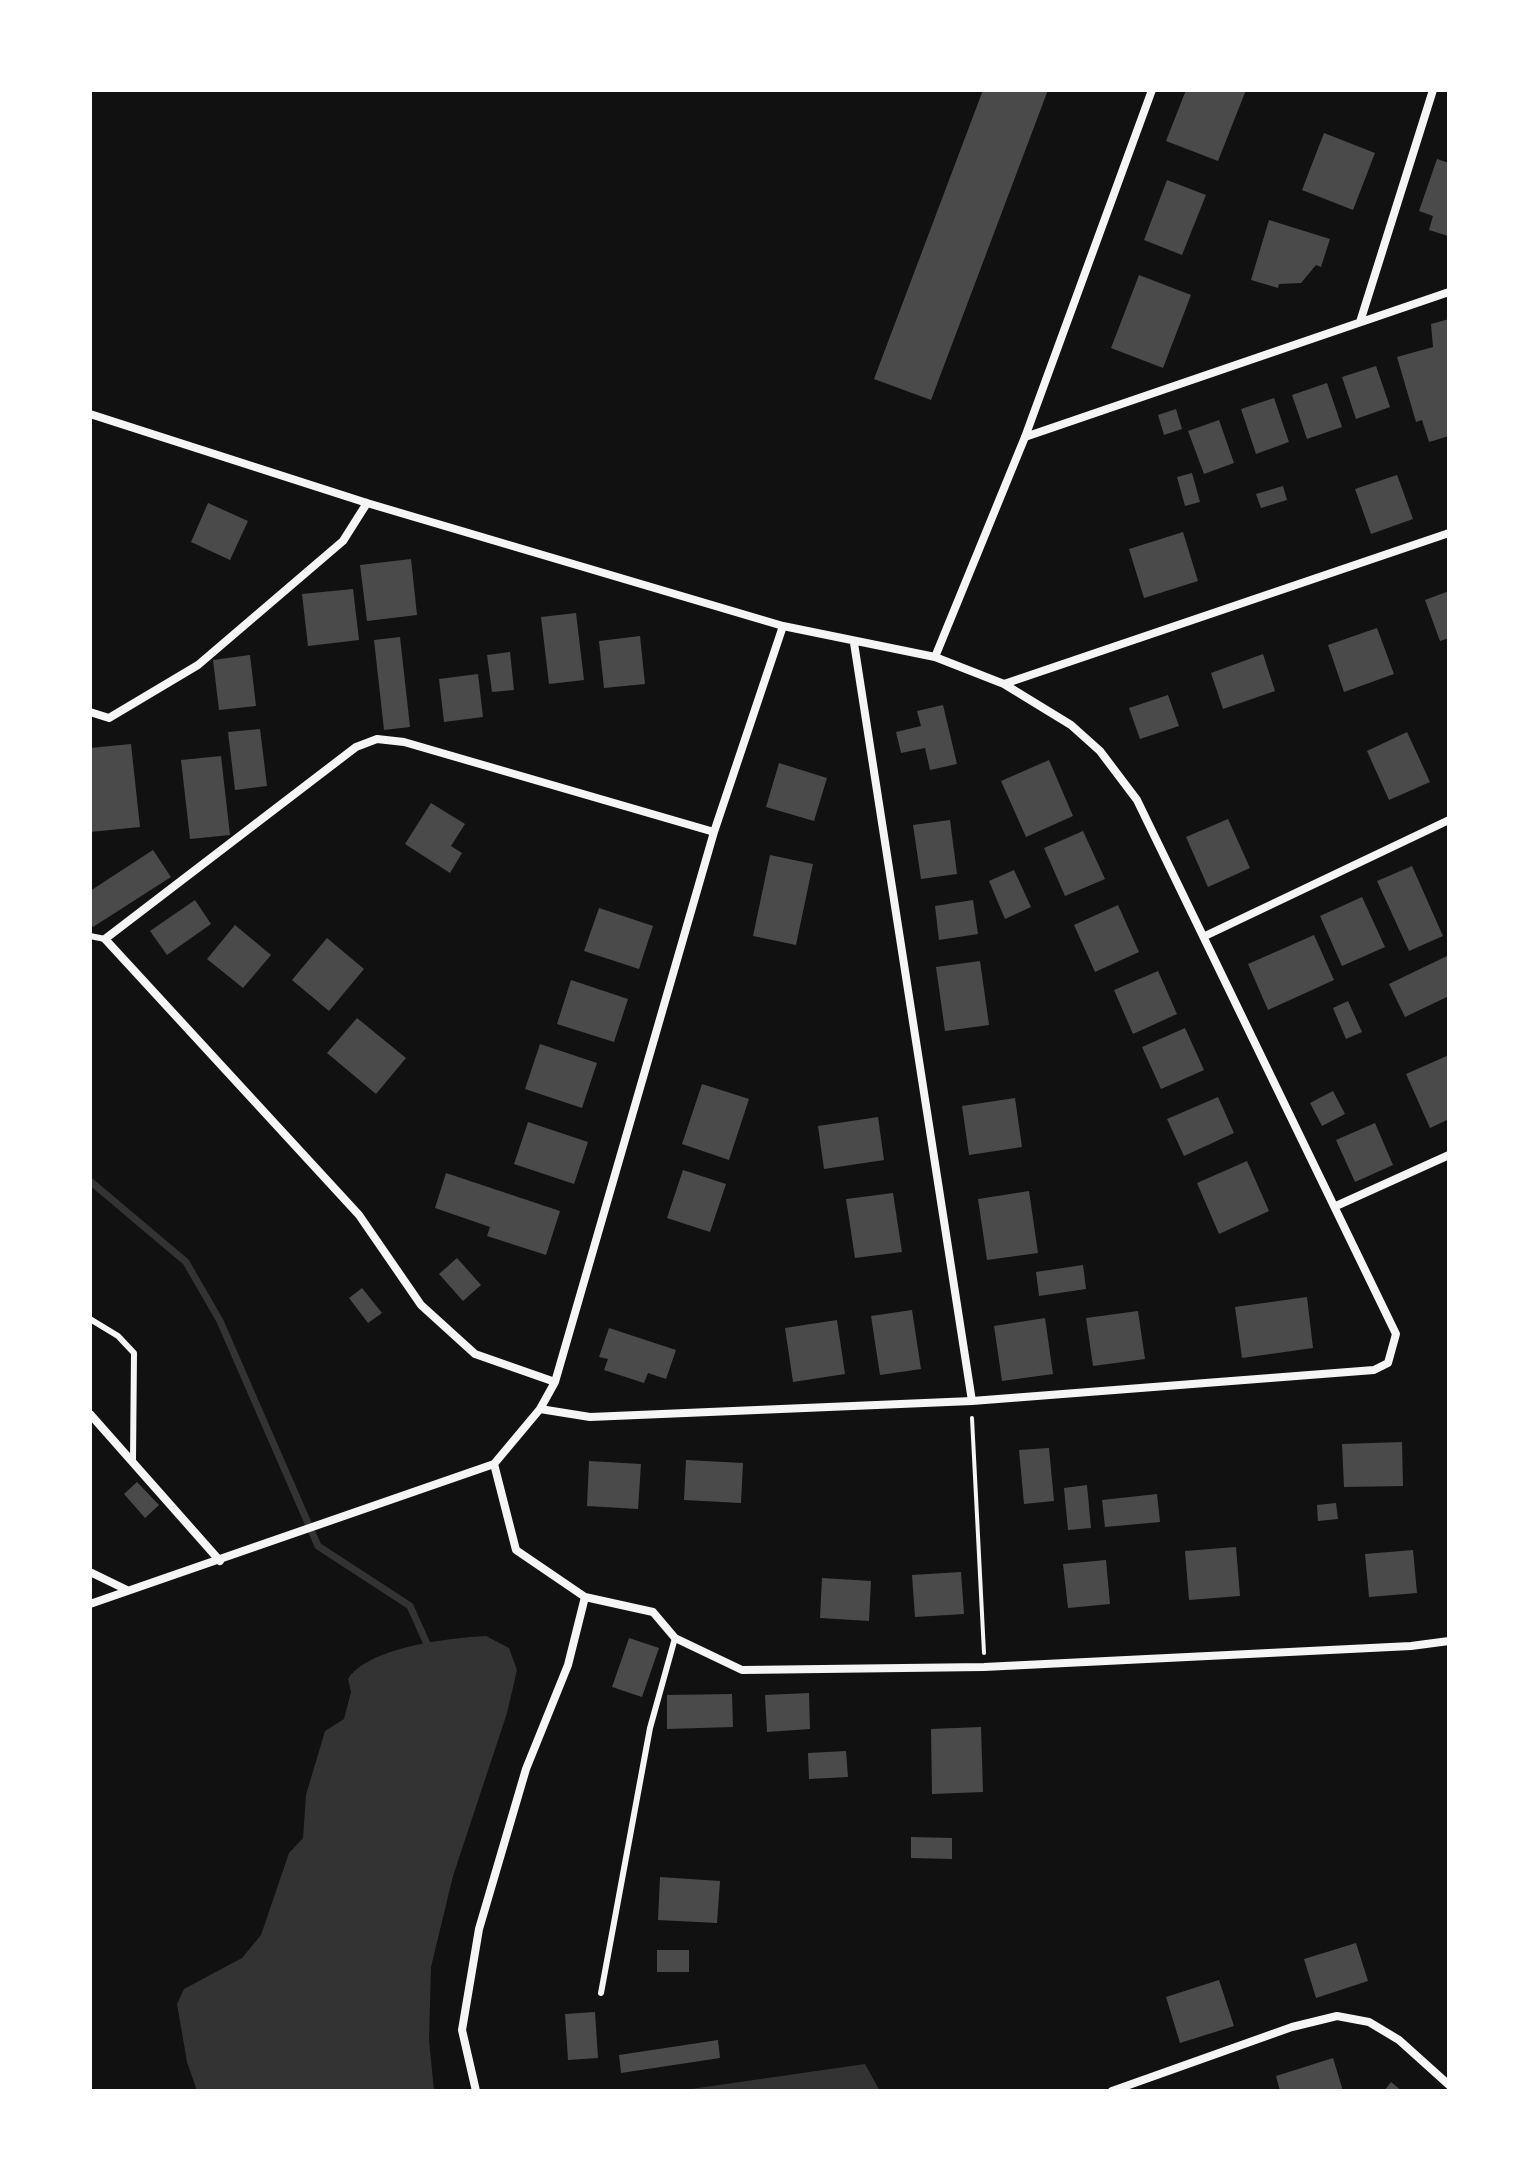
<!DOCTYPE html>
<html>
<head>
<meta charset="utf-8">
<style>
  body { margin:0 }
  #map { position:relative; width:1539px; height:2181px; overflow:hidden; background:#111; font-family:Barlow,sans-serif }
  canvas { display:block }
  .frame { position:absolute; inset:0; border:92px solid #fff; pointer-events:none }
</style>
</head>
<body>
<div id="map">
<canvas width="1539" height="2181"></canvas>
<div class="frame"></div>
</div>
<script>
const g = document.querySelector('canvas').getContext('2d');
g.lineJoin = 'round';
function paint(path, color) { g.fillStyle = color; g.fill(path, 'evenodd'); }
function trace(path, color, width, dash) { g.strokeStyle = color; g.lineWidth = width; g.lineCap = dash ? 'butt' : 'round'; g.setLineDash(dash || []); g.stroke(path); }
paint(new Path2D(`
  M486 1636 509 1648 517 1670 507 1713 453 1876 431 1967 429 2040 434 2091H197L187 2062 177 2004 184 1989 242 1958 261 1935 289 1853 303 1838 306 1795 325 1731 344 1719 351 1692 348 1679C369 1647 449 1638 486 1636Z
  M865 2064 880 2091H677Z`), '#333');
trace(new Path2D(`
  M90 1181 186 1262 220 1321 318 1546 410 1606 427 1644`), '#333', 7);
paint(new Path2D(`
  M983 90H1048L931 400 874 379Z
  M1186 90H1246L1218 161 1166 141Z
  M1324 133 1375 153 1353 210 1302 190Z
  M1437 159 1449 163 1448 236 1429 230 1433 216 1419 211Z
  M1167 180 1206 195 1182 255 1144 240Z
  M1269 220 1330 239 1321 267 1316 265 1301 283 1279 284 1278 288 1251 280Z
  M1139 275 1191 295 1163 368 1111 348Z
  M1449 319V436L1429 442 1422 420 1416 422 1397 357 1433 347 1431 324Z
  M1376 366 1390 407 1356 419 1342 377Z
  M1327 383 1342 427 1307 439 1292 395Z
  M1274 398 1289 442 1256 454 1241 409Z
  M1176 409 1182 429 1164 435 1158 415Z
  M1219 420 1234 463 1204 474 1188 431Z
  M1192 473 1200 502 1185 506 1177 477Z
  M1397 475 1413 519 1371 534 1355 489Z
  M1283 486 1287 500 1261 508 1256 494Z
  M208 503 248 521 230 560 191 542Z
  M1183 532 1198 581 1144 598 1129 549Z
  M411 559 417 615 367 621 360 565Z
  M353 589 359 640 308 646 302 594Z
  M1449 591V638L1440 641 1425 600Z
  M576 613 584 680 549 684 541 617Z
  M1377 628 1394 674 1344 692 1328 645Z
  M640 636 645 684 604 688 599 641Z
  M400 637 410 727 384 730 374 640Z
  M510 652 514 690 492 692 487 655Z
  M1263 654 1275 691 1223 709 1211 673Z
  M250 655 256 706 219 710 213 660Z
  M478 674 483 717 444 722 439 679Z
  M1168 695 1179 726 1140 739 1129 708Z
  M943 705 957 764 930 770 925 748 901 753 896 732 921 726 917 711Z
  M260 729 267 786 235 790 228 732Z
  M1407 732 1430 782 1389 800 1367 751Z
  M131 744 140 827 90 832V748Z
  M221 756 230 835 190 839 181 760Z
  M1049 760 1073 816 1026 837 1001 781Z
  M779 763 827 778 814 821 766 807Z
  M431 803 465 824 451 846 462 853 450 873 405 844Z
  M1228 819 1250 868 1208 887 1186 837Z
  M950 820 957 874 921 879 913 825Z
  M1083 831 1105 879 1065 896 1044 848Z
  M153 850 171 877 93 927 90 922V891Z
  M770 855 813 864 796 945 753 936Z
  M1412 866 1443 936 1409 951 1377 881Z
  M1014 870 1031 907 1005 919 989 881Z
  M1362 897 1385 947 1342 966 1320 916Z
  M195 900 211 924 167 955 150 931Z
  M973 900 978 934 939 940 935 906Z
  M1118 905 1139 952 1095 972 1074 925Z
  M599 908 653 926 639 969 584 951Z
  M235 925 271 955 243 988 207 959Z
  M1314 935 1334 980 1268 1010 1248 964Z
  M327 938 364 969 329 1011 292 980Z
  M1449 955V996L1405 1017 1389 984Z
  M980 961 989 1025 945 1031 936 967Z
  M1158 971 1177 1014 1133 1034 1114 990Z
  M571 980 628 999 614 1042 557 1024Z
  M1348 1001 1362 1032 1346 1039 1333 1008Z
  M357 1018 406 1058 376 1094 327 1053Z
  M1185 1028 1204 1070 1161 1089 1142 1047Z
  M540 1044 597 1063 582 1108 525 1089Z
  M1449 1055V1119L1430 1128 1406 1074Z
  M702 1084 749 1099 729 1160 682 1144Z
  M1333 1091 1345 1114 1322 1126 1310 1103Z
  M1218 1097 1234 1133 1184 1156 1167 1119Z
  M1015 1098 1022 1147 969 1155 962 1106Z
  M878 1117 884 1160 824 1169 818 1126Z
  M528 1122 588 1142 574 1184 514 1164Z
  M1375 1123 1393 1165 1355 1182 1336 1140Z
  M1247 1161 1269 1211 1219 1234 1197 1183Z
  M683 1170 726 1184 710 1232 667 1218Z
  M446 1173 560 1211 546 1255 487 1236 490 1227 435 1208Z
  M1029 1191 1038 1253 987 1260 978 1199Z
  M893 1193 902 1252 855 1258 846 1199Z
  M457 1258 481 1285 463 1301 439 1274Z
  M1083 1265 1086 1289 1039 1296 1036 1272Z
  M362 1288 382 1313 368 1323 349 1298Z
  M1307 1297 1313 1348 1242 1358 1235 1307Z
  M912 1310 921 1369 880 1375 871 1316Z
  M1138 1311 1145 1359 1093 1366 1086 1318Z
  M1045 1318 1053 1374 1002 1381 994 1326Z
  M837 1320 845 1374 793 1382 785 1328Z
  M609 1328 676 1350 666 1379 648 1373 644 1383 604 1370 608 1359 599 1357Z
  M1402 1442 1403 1486 1344 1487 1342 1444Z
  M1049 1448 1054 1501 1024 1504 1019 1450Z
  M686 1460 743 1463 741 1503 684 1500Z
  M589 1461 641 1464 638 1509 587 1506Z
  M137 1482 159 1505 145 1518 124 1494Z
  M1087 1485 1091 1528 1068 1530 1064 1488Z
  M1157 1494 1160 1522 1105 1527 1102 1500Z
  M1336 1503 1338 1519 1318 1521 1317 1505Z
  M1236 1547 1240 1596 1189 1600 1185 1551Z
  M1413 1550 1417 1593 1369 1597 1365 1554Z
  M1106 1560 1110 1604 1068 1608 1063 1564Z
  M961 1572 964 1614 915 1617 912 1575Z
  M822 1578 871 1581 869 1621 820 1618Z
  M629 1638 659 1648 642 1697 612 1687Z
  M809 1693 810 1729 767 1732 765 1695Z
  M732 1694 733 1727 667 1729V1695Z
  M981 1727 983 1792 932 1794 931 1729Z
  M846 1751 848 1777 809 1779 808 1753Z
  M911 1837 952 1838V1859L911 1858Z
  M660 1877 720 1881 717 1923 658 1920Z
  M1356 1943 1368 1981 1316 1998 1304 1959Z
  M657 1950H689V1972H657Z
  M1219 1980 1234 2026 1180 2043 1166 1997Z
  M595 2012 598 2058 568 2060 565 2014Z
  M718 2040 720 2058 621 2073 619 2055Z
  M1333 2058 1343 2091H1280L1276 2076Z
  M1391 2082 1402 2091H1384Z`), '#4a4a4a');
trace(new Path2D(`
  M972 1418 984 1653`), '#f5f5f5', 4);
trace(new Path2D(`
  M90 936 105 939
  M90 1319 118 1336 134 1353 133 1460
  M601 1993 650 1728 675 1638`), '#f5f5f5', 6);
trace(new Path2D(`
  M1360 322 1433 90
  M90 414 367 503 783 626 935 657 1004 684 1071 725 1100 751 1137 800 1396 1334 1388 1363 1374 1370 972 1401 590 1417 540 1409
  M1025 437 1449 292
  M854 643 972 1401
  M935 657 1025 437 1152 90
  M1004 684 1449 533
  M90 712 109 718 198 665 343 541 367 503
  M1205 936 1449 820
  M1336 1206 1449 1155
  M555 1382 475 1354 421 1305 359 1215 105 939 356 747 377 739 404 742 714 832
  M90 1414 220 1561
  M494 1464 516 1550 585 1597 653 1612 675 1638 742 1670 984 1667 1411 1646 1449 1641
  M90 1572 127 1590
  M90 1604 494 1464 540 1409 555 1382 714 832 783 626
  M476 2091 462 2030 479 1929 526 1769 568 1665 585 1597
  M1112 2091 1292 2027 1337 2016 1369 2022 1399 2040 1449 2085`), '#f5f5f5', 8);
</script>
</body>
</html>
